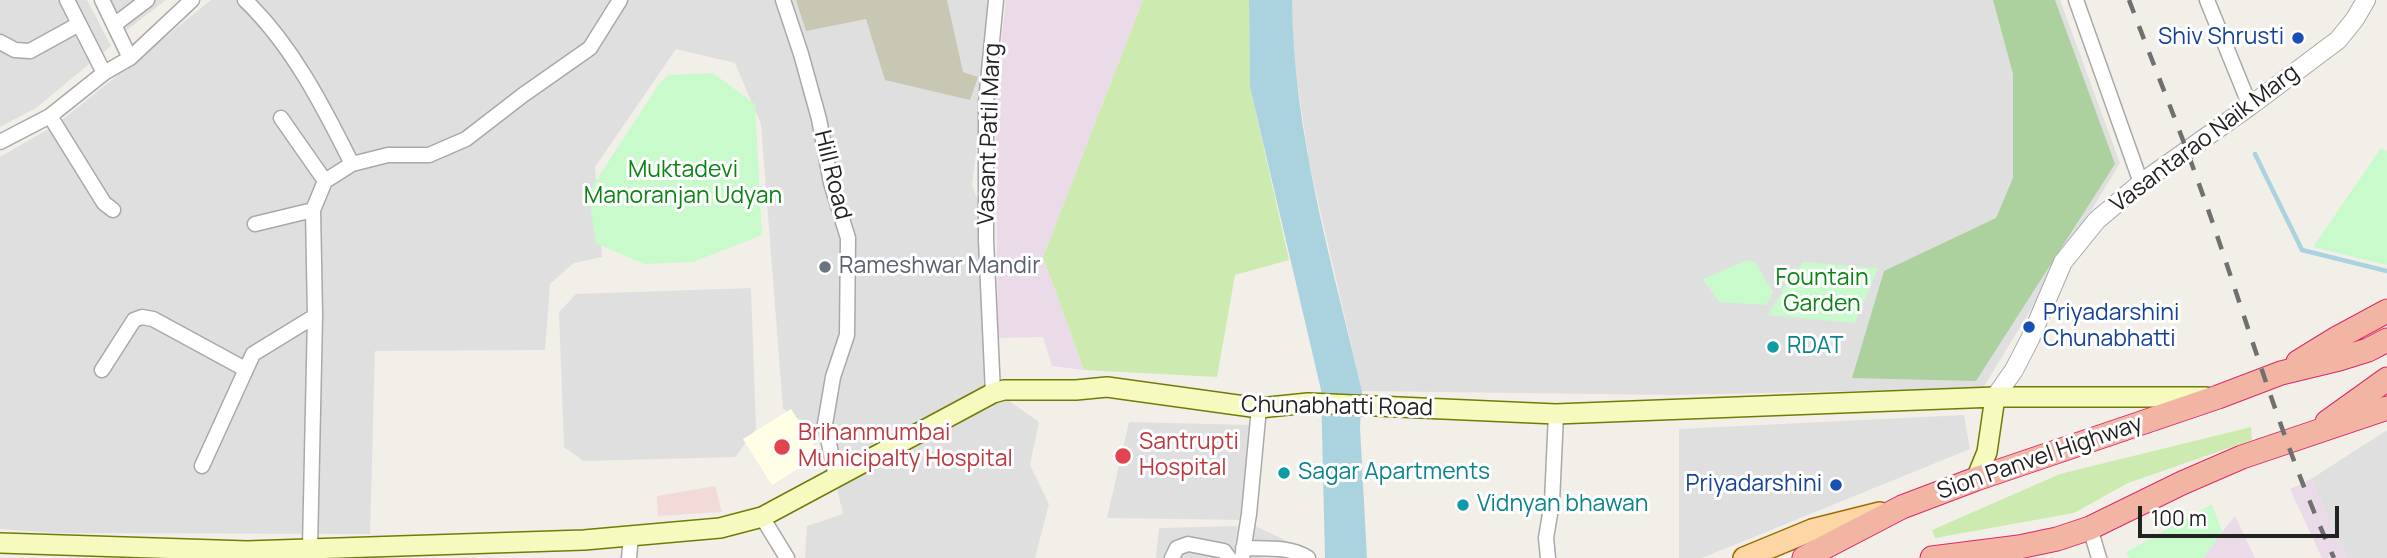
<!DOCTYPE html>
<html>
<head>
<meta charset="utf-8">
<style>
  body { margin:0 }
  #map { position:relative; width:2387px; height:558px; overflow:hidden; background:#f2efe9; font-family:Manrope,sans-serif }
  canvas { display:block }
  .scale { position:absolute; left:2138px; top:506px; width:201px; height:32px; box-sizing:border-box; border:4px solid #222; border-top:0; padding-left:9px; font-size:21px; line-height:24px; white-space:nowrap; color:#222; -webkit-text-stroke:5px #fff; paint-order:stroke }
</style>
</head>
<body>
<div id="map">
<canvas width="2387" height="558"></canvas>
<div class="scale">100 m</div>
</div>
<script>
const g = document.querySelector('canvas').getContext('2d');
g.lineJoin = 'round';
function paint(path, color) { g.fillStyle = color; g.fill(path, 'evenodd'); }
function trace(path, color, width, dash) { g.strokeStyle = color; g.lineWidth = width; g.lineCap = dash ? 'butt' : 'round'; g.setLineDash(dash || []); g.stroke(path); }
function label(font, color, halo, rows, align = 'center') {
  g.font = font + ' Manrope,sans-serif'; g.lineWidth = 6; g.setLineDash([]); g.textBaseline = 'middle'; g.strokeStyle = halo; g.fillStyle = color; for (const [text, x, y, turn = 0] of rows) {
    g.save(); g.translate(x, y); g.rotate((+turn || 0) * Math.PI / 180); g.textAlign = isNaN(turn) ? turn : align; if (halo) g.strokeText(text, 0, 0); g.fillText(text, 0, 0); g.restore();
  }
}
paint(new Path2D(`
  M0 0H87L111 46 36 108 0 127Z
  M97 0H166L115 39Z
  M211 0H995L972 185 990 235 995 391 1039 422 1030 465 1049 504 1035 558H805L807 526 843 514 825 437 783 409 761 124 735 63 676 49 595 167 602 257 574 263 550 284 545 350 375 351 370 534 58 533 0 529V157L57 124Z
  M1292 0H2060L2120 163 1983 388 1674 395 1362 391 1310 167 1292 47Z
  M751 288 756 429 735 457 584 461 564 447 559 312 576 294Z
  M1964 415 1970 449 1702 558H1679V429Z
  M1129 422 1251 425 1244 520 1107 518Z
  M2387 430V558H2347L2311 479Z
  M1253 525 1317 555 1316 558H1248Z
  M1238 526 1233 558H1156L1159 528Z`), '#e0dfdf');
paint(new Path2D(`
  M715 486 722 512 658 516 657 496Z`), '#f2dad9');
paint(new Path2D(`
  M1006 0H1143L1043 257 1084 370 1052 366 1043 337 998 338 995 95Z
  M2311 479 2347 558H2322L2290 489Z
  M2235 516 2255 558H2203L2222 532Z`), '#ebdbe8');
paint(new Path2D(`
  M791 409 820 455 772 485 743 439Z`), '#ffffe5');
paint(new Path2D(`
  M796 0H947L963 72 978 77 970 100 885 80 866 19 806 31Z`), '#c7c7b4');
paint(new Path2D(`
  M1143 0H1249L1250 87 1289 260 1235 275 1217 377 1084 370 1043 257Z
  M2251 427 2252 440 2128 483 2074 513 1935 538 1932 530 2060 474Z`), '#cdebb0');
paint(new Path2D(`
  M1993 0H2055L2115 164 1976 381 1852 378 1884 271 1996 218 2013 178V74Z`), '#add19e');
paint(new Path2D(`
  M713 73 755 104 762 235 693 262 644 264 596 243 588 193 659 84 668 75Z
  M2381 148 2387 151V265L2313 247Z
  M1747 260 1755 262 1773 292 1766 305 1719 302 1703 279Z
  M1803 262 1878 268 1855 323 1768 315 1786 284Z
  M2212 504 2222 532 2203 558H2129L2126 552Z`), '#c8facc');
paint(new Path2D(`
  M1249 0H1292C1293 133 1332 263 1362 391L1360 428 1367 558H1325L1321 390 1250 87Z`), '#aad3df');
trace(new Path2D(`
  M2255 154 2302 250 2387 271`), '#aad3df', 4.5);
const minor = new Path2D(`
  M67 0 104 73
  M102 0 130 58
  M245 0C292 45 323 106 352 164
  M783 0 801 54 819 119 831 183 848 238 847 335 833 377 825 424 836 477
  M2076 0 2141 183
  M2207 0 2250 106
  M114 25 147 0
  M0 42 15 50 30 51 79 24
  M50 116 104 203 113 210
  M281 118 325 181
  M0 142 50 116 104 73 130 58 192 0
  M255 224 313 210
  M102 370 134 320 142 317 153 319 245 369
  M993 393 986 240V102L996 0
  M202 466 253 354 315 316
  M762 517 787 558
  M2090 528 2099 558
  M310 548 315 316 313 210 325 181 352 164 388 155H429L466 139 523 95 590 48 620 0
  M1243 548C1264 549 1291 546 1308 558
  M629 558 631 536
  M1172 558 1177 548 1188 544 1224 551 1229 558
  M1242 558 1249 514 1259 408
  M1548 558 1546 538 1552 502 1556 414`);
const tertiary = new Path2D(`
  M1995 397 2014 370 2030 339 2063 262 2097 220 2141 183 2250 106 2338 40 2355 19 2366 0`);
const secondary = new Path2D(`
  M1976 479 1987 452 1995 397
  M0 543 247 551 584 540 720 528 762 517 993 393 1004 390H1076L1107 387 1259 408 1308 403 1556 414 1995 397H2206`);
const primary = new Path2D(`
  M1744 558 1812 530 1880 513`);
const trunk = new Path2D(`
  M2298 362 2337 338 2387 311
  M2327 422 2387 379
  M1804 558 1902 507 1976 479 2218 397 2281 373 2339 359 2368 350 2387 340
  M1932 558 2019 547 2057 539 2090 528 2182 483 2242 457 2387 408`);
trace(minor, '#a9a9a9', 17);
trace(tertiary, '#a9a9a9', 20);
trace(secondary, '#707d05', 22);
trace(primary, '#a06b00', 24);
trace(trunk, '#dc2a67', 25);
trace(minor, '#fff', 14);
trace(tertiary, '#fff', 18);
trace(secondary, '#f7fabf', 19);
trace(primary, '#fcd6a4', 21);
trace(trunk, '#f2b4a3', 23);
trace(new Path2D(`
  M2129 0C2152 61 2177 122 2199 184 2244 309 2279 437 2334 558`), '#707070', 4.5, [14, 14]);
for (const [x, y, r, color] of [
  [2298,38,7,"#1a4fb4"],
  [825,267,7,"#6b7280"],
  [2029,327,7,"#1a4fb4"],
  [1773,347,7,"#0f9aa8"],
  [782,447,9,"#e0444e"],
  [1123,456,9,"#e0444e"],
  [1284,473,7,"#0f9aa8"],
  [1836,485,7,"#1a4fb4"],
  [1463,505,7,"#0f9aa8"]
]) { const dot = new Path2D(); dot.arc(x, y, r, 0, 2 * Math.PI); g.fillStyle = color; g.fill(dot); trace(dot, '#fff', 2.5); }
label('23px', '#164399', '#fff', [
  ["Shiv Shrusti",2284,38],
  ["Priyadarshini",2043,314,"left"],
  ["Chunabhatti",2043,340,"left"],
  ["Priyadarshini",1822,485]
], 'right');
label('23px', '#222', '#fff', [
  ["Vasant Patil Marg",990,134,-88],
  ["Vasantarao Naik Marg",2205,139,-37],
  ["Hill Road",832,175,76],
  ["Chunabhatti Road",1337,407,1],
  ["Sion Panvel Highway",2040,458,-19]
]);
label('23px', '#0c8416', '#fff', [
  ["Muktadevi",683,171],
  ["Manoranjan Udyan",683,197],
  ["Fountain",1822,279],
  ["Garden",1822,305]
]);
label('23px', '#5b616d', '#fff', [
  ["Rameshwar Mandir",839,267]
], 'left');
label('23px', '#0d838f', '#fff', [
  ["RDAT",1787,347],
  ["Sagar Apartments",1298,473],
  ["Vidnyan bhawan",1477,505]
], 'left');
label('23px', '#be3a42', '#fff', [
  ["Brihanmumbai",798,434],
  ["Municipalty Hospital",798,460],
  ["Santrupti",1139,443],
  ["Hospital",1139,469]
], 'left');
</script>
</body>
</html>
